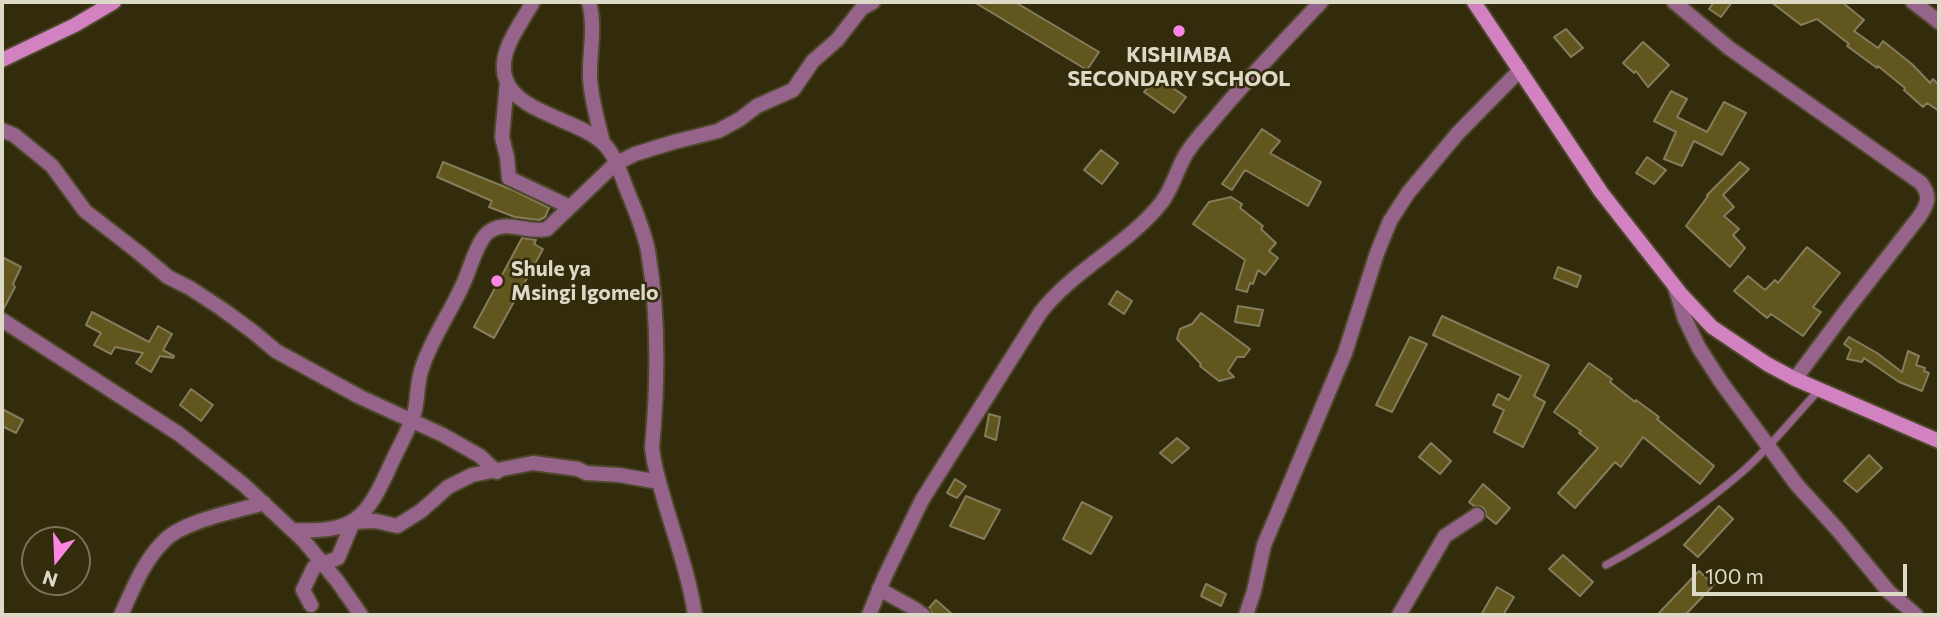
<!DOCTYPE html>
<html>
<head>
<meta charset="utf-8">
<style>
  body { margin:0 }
  #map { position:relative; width:1941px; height:617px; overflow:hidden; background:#332c0c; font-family:Commissioner,sans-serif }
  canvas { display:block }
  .frame { position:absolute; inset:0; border:4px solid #dcd9c6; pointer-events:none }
  .north { position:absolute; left:21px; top:526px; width:70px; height:70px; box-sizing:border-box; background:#332c0c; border:2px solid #777156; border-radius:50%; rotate:198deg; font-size:19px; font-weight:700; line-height:28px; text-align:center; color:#dcd9c6 }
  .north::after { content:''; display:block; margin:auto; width:24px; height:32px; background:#fc86e4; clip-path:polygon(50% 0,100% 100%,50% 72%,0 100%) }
  .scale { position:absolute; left:1692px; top:564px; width:215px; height:32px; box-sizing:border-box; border:4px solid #dcd9c6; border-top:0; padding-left:9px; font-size:21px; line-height:24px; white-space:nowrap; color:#dcd9c6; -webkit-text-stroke:5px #332c0c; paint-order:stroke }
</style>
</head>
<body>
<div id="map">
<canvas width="1941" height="617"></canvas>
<div class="frame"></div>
<div class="north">N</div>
<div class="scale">100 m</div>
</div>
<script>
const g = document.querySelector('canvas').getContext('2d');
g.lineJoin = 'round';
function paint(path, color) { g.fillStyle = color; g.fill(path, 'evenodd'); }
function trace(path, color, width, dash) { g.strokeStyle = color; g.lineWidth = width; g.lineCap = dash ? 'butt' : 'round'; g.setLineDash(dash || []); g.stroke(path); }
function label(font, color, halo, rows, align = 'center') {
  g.font = font + ' Commissioner,sans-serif'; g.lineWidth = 5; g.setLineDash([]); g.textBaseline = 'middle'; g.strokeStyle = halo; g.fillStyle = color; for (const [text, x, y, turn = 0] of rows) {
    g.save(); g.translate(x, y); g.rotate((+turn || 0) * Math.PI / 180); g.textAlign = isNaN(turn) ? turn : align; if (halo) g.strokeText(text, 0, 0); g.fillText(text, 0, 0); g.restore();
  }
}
const building = new Path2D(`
  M974 2H1015L1099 52 1087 70Z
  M1714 2H1732L1721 17 1709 9Z
  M1771 2H1842L1864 20 1854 31 1878 48 1883 41 1913 65 1930 83 1933 79 1939 85V111L1927 103 1923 107 1904 90 1905 88 1878 66 1877 68 1847 46 1849 44 1817 19 1801 25Z
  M1566 29 1583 48 1571 57 1554 37Z
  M1643 42 1669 65 1648 87 1636 71 1634 73 1623 63Z
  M1157 77 1186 97 1174 113 1144 92Z
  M1671 91 1687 99 1677 117 1707 132 1724 102 1746 113 1722 155 1694 141 1682 166 1664 159 1676 132 1654 121Z
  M1262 129 1280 141 1270 153 1321 182 1308 206 1245 170 1232 190 1222 184Z
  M1101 150 1118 163 1102 184 1084 170Z
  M1647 157 1666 170 1654 184 1636 173Z
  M443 162 515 191 549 208 545 217 539 220 515 217 489 207 492 201 437 177Z
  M1740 162 1749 169 1723 195 1734 207 1724 216 1739 229 1733 235 1745 248 1730 267 1686 226 1708 196 1707 195Z
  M1231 197 1242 204 1240 208 1263 226 1261 229 1276 243 1269 251 1278 258 1265 275 1258 270 1253 284 1250 283 1247 292 1236 289 1245 260 1193 224 1209 202Z
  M522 238 536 240 534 244 543 249 494 338 474 327Z
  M1807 247 1840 273 1813 307 1821 312 1803 336 1771 314 1767 318 1734 291 1748 276 1765 290 1775 280 1778 283Z
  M2 257 21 267 13 284 15 287 3 310Z
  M1558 267 1581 276 1577 287 1554 278Z
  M1117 291 1132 301 1124 314 1109 304Z
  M1238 306 1263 310 1259 326 1235 322Z
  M92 312 149 342 158 326 172 334 163 350 174 356 173 358 160 356 151 372 136 363 143 353 115 347 111 354 94 345 101 333 86 325Z
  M1201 313 1250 349 1244 357H1237L1228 371 1234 377 1219 381 1200 366 1201 364 1177 339 1180 329 1192 324Z
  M1442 316 1549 365 1534 396 1545 402 1523 447 1494 432 1504 410 1493 405 1498 394 1509 400 1521 376 1433 335Z
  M1410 337 1427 344 1392 412 1376 405Z
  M1849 337 1877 353 1902 372 1908 351 1919 356 1916 365 1925 368 1924 371 1929 373 1922 391 1899 382 1864 358 1862 362 1847 359 1851 349 1844 344Z
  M1589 363 1612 379 1610 382 1635 402 1636 400 1659 417 1657 419 1714 466 1700 484 1643 437 1621 467 1615 462 1575 508 1558 493 1598 448 1579 433 1581 431 1554 412Z
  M191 389 213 405 201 421 180 405Z
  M2 409 23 420 16 433 2 426Z
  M989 414 1000 417 996 440 985 436Z
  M1177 438 1189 448 1172 463 1160 453Z
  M1431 443 1451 461 1440 474 1419 457Z
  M1869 455 1882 468 1857 492 1844 481Z
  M955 479 966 486 957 498 947 493Z
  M1483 484 1510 508 1496 524 1486 516 1485 510 1482 507 1474 506 1469 502Z
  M966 496 1000 510 984 539 950 526Z
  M1082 502 1112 517 1091 554 1063 539Z
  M1719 506 1733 519 1698 557 1684 545Z
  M1563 555 1593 582 1580 596 1549 569Z
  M1699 571 1714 585 1685 615H1657Z
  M1206 584 1226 594 1221 606 1201 596Z
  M1497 587 1514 597 1503 615H1481Z
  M936 600 953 615H933L929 608Z`);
paint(building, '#62561f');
trace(building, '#847c5b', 2);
const lane = new Path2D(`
  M1606 565C1654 539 1699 509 1741 473 1769 449 1793 418 1819 390`);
const street = new Path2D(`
  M533 2C521 24 496 53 506 80 518 113 577 119 603 143 615 154 621 175 627 190 635 210 644 230 648 251 659 315 658 383 652 448L654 461C665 513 687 562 695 615
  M589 2C596 28 589 52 590 78 591 99 598 122 603 143
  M1674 2 1729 48 1921 183C1931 196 1928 204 1919 217L1848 308 1795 379
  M1913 2 1939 22
  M507 82 502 137 507 157 509 178 570 207
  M2 130 14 135 52 166 85 211 138 252 168 277 190 288 222 309 252 331 276 351 360 397 443 435 480 456 497 472
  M1675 287 1685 319 1699 348 1721 382 1797 485 1837 529 1889 592 1916 615
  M2 320 179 434 244 485 304 541 338 582 361 615
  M292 530C356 533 366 519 391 464 399 446 410 429 415 410 418 396 417 382 422 368 432 337 451 312 464 282 470 269 478 238 490 231 509 219 527 234 547 229L615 164 635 154 674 142 718 131 740 119 757 106 793 90 813 61 837 40 862 8 873 2
  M879 589 915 609 923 615
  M311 605 303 590 314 567 338 558 353 522 376 521 397 526 421 511 448 487 472 475 533 463 578 469 586 473 619 475 659 482
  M121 615C133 589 143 562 164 541 183 521 237 511 264 503
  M869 615 885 576 922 500 1040 313C1074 269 1128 245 1162 202 1173 187 1177 169 1186 154 1195 139 1209 126 1220 112 1252 74 1287 38 1321 2
  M1246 615 1254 591 1264 545 1345 353 1377 253 1390 221 1408 193 1458 133 1520 70
  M1399 615 1445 536 1477 515`);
const secondary = new Path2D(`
  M1474 2 1601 192 1681 294 1712 327 1767 364 1795 379 1939 441
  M2 60 75 25 114 2`);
trace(lane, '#4e482a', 10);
trace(street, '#4e482a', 18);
trace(secondary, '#4e482a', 18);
trace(lane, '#96648b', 7);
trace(street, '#96648b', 14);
trace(secondary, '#d282c0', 14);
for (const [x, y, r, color] of [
  [1179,31,7,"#fc86e4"],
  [497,281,7,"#fc86e4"]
]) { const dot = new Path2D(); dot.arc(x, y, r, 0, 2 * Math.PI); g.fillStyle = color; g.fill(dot); trace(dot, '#332c0c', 2.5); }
label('bold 21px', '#dcd9c6', '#332c0c', [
  ["KISHIMBA",1179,55],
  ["SECONDARY SCHOOL",1179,79],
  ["Shule ya",511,269,"left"],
  ["Msingi Igomelo",511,293,"left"]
]);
</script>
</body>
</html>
